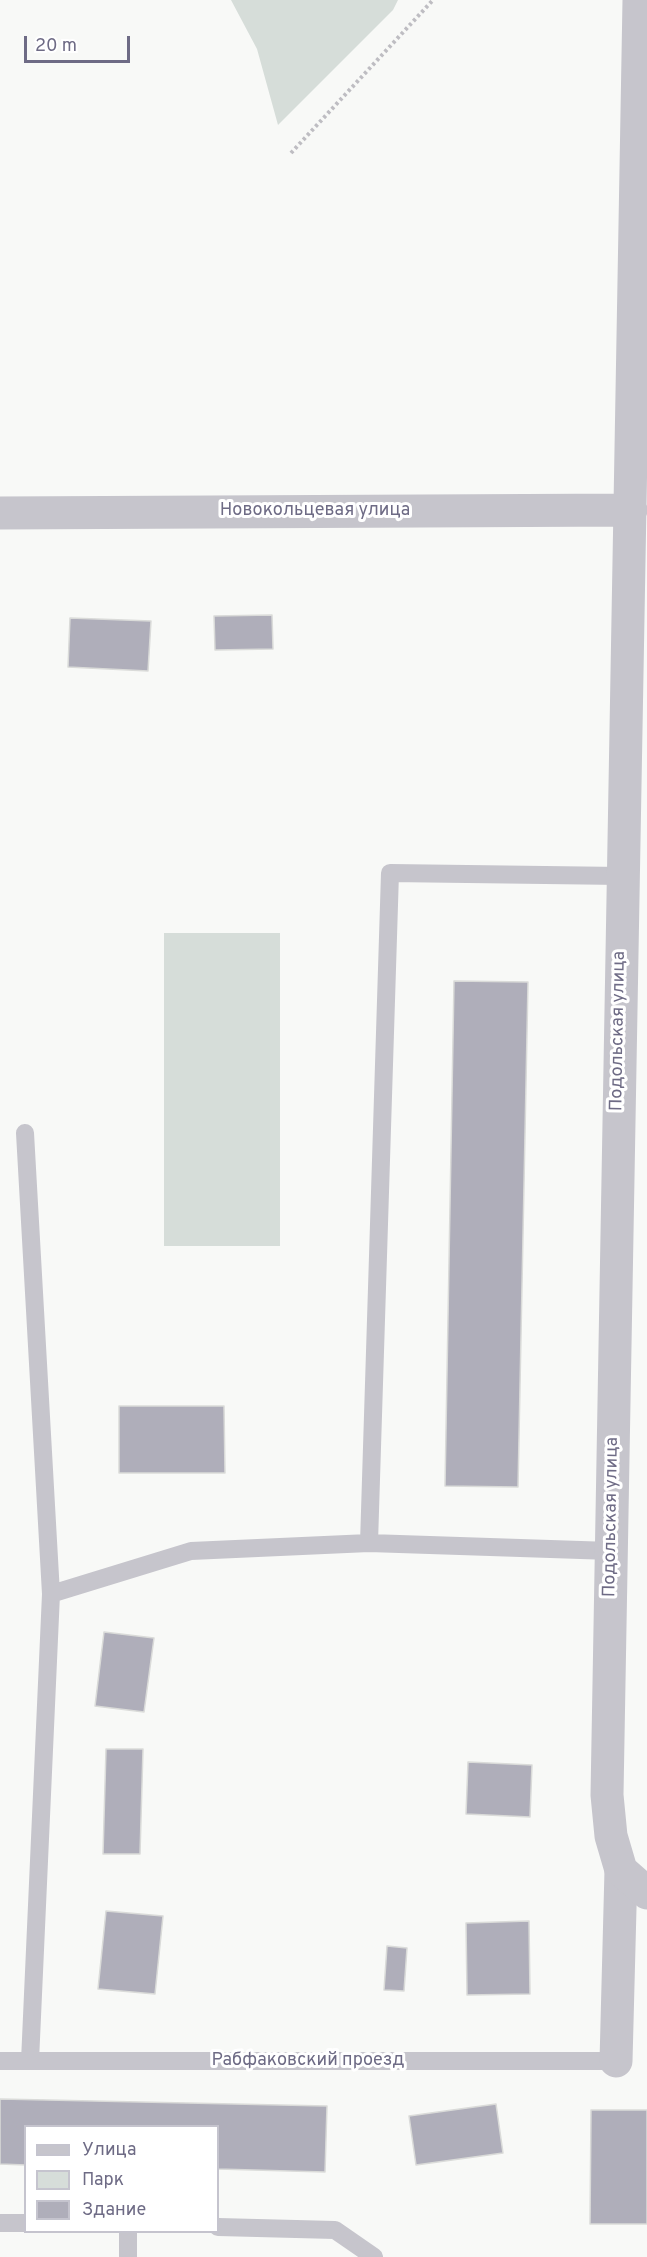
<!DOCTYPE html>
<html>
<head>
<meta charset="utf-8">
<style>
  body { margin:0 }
  #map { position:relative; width:647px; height:2257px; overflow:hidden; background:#f8f9f7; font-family:Overpass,sans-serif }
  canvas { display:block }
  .legend { position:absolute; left:24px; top:2125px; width:195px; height:108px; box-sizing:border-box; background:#fff; border:2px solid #c5c4ce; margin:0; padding:8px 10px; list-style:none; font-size:18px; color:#6e6b85 }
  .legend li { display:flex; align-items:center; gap:12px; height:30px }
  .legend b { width:30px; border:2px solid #c5c4ce }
  .scale { position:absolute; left:24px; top:36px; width:106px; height:27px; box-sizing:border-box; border:3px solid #6e6b85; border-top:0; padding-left:8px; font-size:18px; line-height:21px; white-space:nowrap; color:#6e6b85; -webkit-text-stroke:4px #fff; paint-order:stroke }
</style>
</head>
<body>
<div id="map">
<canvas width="647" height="2257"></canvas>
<ul class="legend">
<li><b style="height:8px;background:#c6c5cc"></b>Улица</li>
<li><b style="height:16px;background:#d6ddd9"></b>Парк</li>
<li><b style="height:16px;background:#afaeba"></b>Здание</li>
</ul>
<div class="scale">20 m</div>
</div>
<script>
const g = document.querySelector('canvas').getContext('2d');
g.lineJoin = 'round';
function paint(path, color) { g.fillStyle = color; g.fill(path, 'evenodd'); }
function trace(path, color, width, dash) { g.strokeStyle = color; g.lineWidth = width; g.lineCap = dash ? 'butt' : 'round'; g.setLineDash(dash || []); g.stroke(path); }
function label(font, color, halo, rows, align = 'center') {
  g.font = font + ' Overpass,sans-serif'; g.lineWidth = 6; g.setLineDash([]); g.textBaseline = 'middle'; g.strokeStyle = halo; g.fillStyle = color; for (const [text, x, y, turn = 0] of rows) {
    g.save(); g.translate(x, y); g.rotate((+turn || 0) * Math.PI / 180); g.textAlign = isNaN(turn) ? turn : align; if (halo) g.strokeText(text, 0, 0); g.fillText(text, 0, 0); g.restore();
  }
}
paint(new Path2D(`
  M231 0H398L393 10 278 125 257 49Z
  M164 933H280V1246H164Z`), '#d6ddd9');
const building = new Path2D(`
  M272 615 273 649 215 650 214 616Z
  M70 618 151 621 148 671 68 667Z
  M454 981 528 982 518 1487 445 1486Z
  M119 1406H224L225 1473H119Z
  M104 1632 154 1638 144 1712 95 1706Z
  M106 1749H143L140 1854H103Z
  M468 1762 532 1765 530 1817 466 1814Z
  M106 1911 163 1916 155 1994 98 1989Z
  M529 1921 530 1994 467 1995 466 1923Z
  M387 1946 407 1948 404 1991 384 1990Z
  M0 2099 327 2106 325 2172 218 2169V2126H26V2165L0 2164Z
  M496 2104 503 2153 416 2165 409 2116Z
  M591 2110H647V2224H590Z`);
paint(building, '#afaeba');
trace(building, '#dadbd9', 1.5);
trace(new Path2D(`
  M291 153 433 0`), '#bebdc2', 4, [3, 3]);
trace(new Path2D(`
  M25 1133 51 1594 30 2061
  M611 1551 369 1543 390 873 622 876
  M51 1594 191 1551 369 1543
  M0 2061H616
  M0 2223H26
  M218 2227 335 2230 374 2257
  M128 2257V2232`), '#c6c5cc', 18);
trace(new Path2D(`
  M616 2061 621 1870`), '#c6c5cc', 33);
trace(new Path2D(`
  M639 0 607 1795 611 1836 621 1870 647 1893
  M0 513 631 510`), '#c6c5cc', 33);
label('18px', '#6e6b85', '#fff', [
  ["Новокольцевая улица",315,511],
  ["Подольская улица",619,1031,-89],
  ["Подольская улица",612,1517,-89],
  ["Рабфаковский проезд",308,2061]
]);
</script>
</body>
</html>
